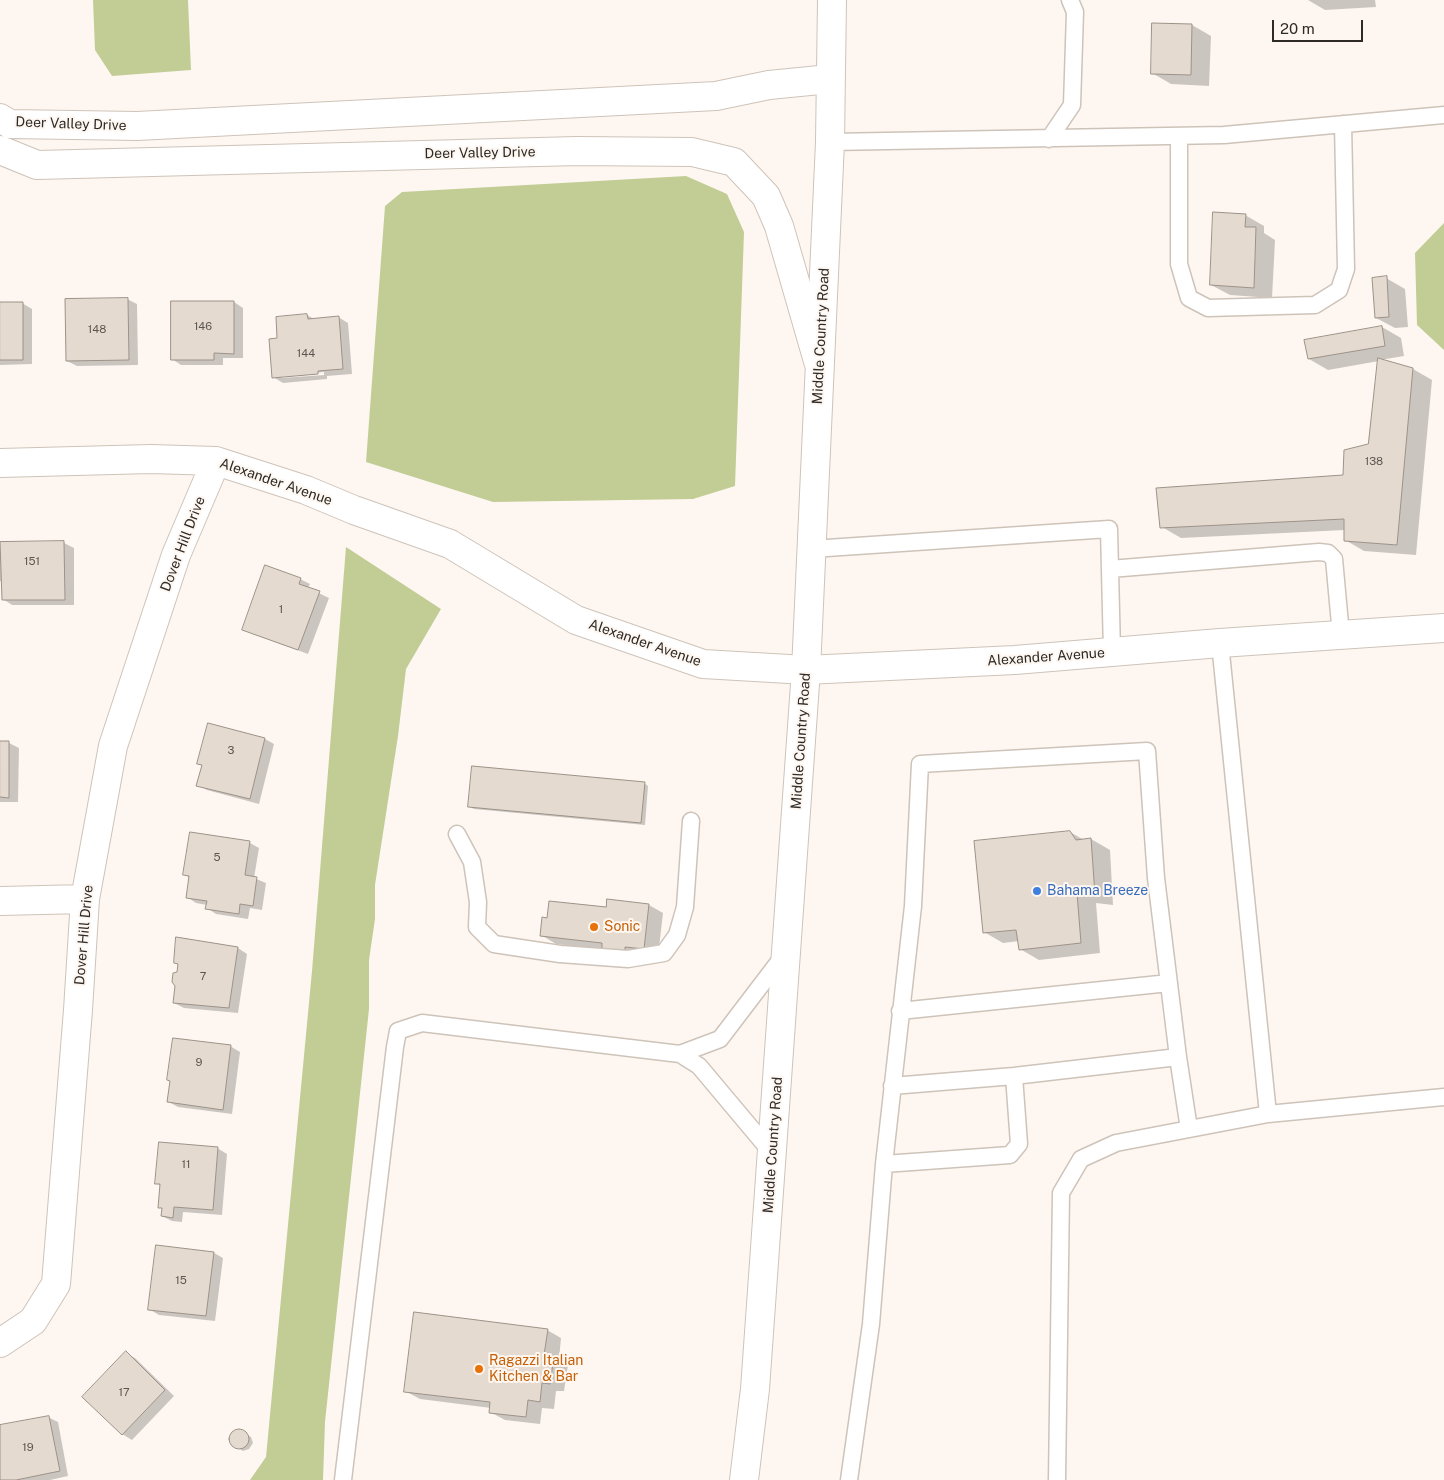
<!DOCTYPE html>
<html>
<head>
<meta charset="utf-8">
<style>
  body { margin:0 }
  #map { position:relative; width:1444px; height:1480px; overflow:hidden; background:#fef7f1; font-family:"Public Sans",sans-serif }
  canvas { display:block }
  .scale { position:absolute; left:1272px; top:20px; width:91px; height:22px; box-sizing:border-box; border:2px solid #2e2a26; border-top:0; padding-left:6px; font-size:15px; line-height:18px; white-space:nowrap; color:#2e2a26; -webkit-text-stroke:4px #fef7f1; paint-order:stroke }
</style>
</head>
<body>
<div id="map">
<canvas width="1444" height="1480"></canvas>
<div class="scale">20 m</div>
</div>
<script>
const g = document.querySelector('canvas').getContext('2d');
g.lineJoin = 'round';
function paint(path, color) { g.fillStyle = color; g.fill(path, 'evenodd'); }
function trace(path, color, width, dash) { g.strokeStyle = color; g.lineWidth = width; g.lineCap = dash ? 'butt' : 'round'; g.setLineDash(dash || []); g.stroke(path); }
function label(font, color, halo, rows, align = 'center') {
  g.font = font + ' "Public Sans",sans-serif'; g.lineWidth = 4; g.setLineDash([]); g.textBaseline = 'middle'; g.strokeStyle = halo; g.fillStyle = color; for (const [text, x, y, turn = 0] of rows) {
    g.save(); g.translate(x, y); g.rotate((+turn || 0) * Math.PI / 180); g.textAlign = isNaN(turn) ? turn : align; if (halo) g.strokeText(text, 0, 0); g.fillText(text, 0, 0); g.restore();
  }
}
paint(new Path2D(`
  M93 0H188L191 70 112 76 95 50Z
  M686 176 727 194 744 232 735 486 693 499 493 502 366 462 385 206 402 192Z
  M1444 223V350L1417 325 1415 253Z
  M346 547 441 609 406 669 398 736 375 885V919L369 960V1009L325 1422 323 1480H250L266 1457 312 971Z`), '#c2cd96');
paint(new Path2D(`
  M1308 0H1375L1376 7 1325 10Z
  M1192 25 1211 36 1209 86 1171 84 1152 73Z
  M1245 215 1264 226V233L1275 240 1272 298 1230 295 1211 285Z
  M1386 278 1405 289 1408 327 1395 328 1376 318Z
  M127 299 137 304 138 365 77 366 67 361Z
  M234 302 243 308V358H223V365H181L172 359Z
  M0 303H22L32 309V364L0 365Z
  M307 315 314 319 338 317 348 323 352 374 327 376V379L283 383 273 377 279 339ZM324 372V375L281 378V376Z
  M1382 327 1401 338 1404 356 1380 360 1413 369 1432 380 1416 555 1364 551 1345 540V530L1181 538 1162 527 1344 476 1370 445 1379 361 1328 370 1309 359Z
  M0 543H64L74 548V605H12L3 599V582L0 581Z
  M300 579 310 584 308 588 329 598 308 654 253 634 243 629Z
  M208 725 265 739 274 744 259 804 207 790 198 785 203 766 199 763Z
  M0 742 9 743 19 748 18 802H0Z
  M644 783 648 786 645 825 474 809 470 807Z
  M1070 832 1084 840 1091 839 1110 850 1113 905 1096 903 1100 953 1039 960 1020 949 1019 941 1003 943 984 932Z
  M250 843 259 848 254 878 266 883 262 910 250 908 248 919 216 914 207 908V905L196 903 187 897 190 878 184 874Z
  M649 905 663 913 658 956 556 944 541 935 607 909Z
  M177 939 238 948 247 954 238 1013 184 1008 174 1003 179 965 175 963Z
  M230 1046 240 1052 232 1114 178 1107 169 1102Z
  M217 1148 227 1154 222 1215 183 1212 182 1222 172 1221 162 1216 163 1209 159 1207 161 1186 156 1183Z
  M214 1253 223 1258 215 1321 159 1315 149 1309Z
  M547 1330 561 1338 559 1360 568 1365 564 1391H556L554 1409 542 1408 540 1424 505 1420 490 1412 491 1408 420 1399 405 1391Z
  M126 1353 135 1358 174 1396 132 1440 122 1434Z
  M48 1417 58 1422 68 1476 50 1480H0V1426Z
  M240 1431 251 1437 253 1443 249 1449 243 1451 232 1444 230 1438 234 1432Z`), '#0003');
const building = new Path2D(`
  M1152 23 1192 24 1191 75 1151 74Z
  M1213 212 1246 214 1245 227H1256L1254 288 1210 285Z
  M1387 276 1389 317 1375 318 1372 278Z
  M128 298 129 360 66 361 65 299Z
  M171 301H234V354L214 353V360H171Z
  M0 302H23V360H0Z
  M307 314 308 319 339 316 343 369 318 371V374L272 378 269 339 277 338 276 317Z
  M1382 326 1385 346 1308 359 1304 340Z
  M1378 358 1413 368 1397 545 1344 541V519L1160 528 1156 488 1343 475 1344 450 1368 444Z
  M64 541 65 600H2L0 542Z
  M265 565 301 578 299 584 320 591 298 650 242 630Z
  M208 723 265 738 250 799 196 786 202 765 197 764Z
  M0 741H9V798L0 797Z
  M472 766 645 782 641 823 468 807Z
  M1070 831 1076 840 1091 838 1095 895 1077 893 1081 943 1019 950 1016 930 983 933 974 841Z
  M190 832 250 841 245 875 257 877 253 906 240 904 239 914 205 909 207 901 186 898 189 876 183 875Z
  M607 899 649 904 644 949 625 947V952L602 949V943L540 936 542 917 547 918 549 901 606 907Z
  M176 937 238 947 229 1008 173 1003 175 986 172 982 173 973 177 972 178 964 174 963Z
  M173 1038 231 1045 223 1110 167 1102 170 1081 167 1080Z
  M159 1142 218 1147 213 1210 174 1207 173 1218 161 1216 162 1208H158L160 1184H155Z
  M156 1245 214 1252 206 1316 148 1310Z
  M414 1312 548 1329 544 1355 554 1356 550 1384 542 1383 540 1402 528 1400 526 1417 489 1413 490 1402 404 1392Z
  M126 1351 165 1390 122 1435 82 1397Z
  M49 1416 60 1471 16 1480H0V1425Z
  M229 1439a10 10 0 1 1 20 0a10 10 0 1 1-20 0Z`);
paint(building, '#e5dacf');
trace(building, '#9c9288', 1);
const service = new Path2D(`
  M1179 136V264L1189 298 1208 308 1315 305 1339 290 1346 269 1343 124
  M1049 139 1072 105 1075 12 1070 0
  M830 142 1224 135 1444 115
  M812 549 1109 529 1112 652
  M1110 569 1319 552 1328 553 1334 559 1341 635
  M1220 643 1268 1114
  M457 834 472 862 478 902 477 927 494 944 560 954 628 959 664 953 677 935 685 907 691 821
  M900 1011 1169 983
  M1178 1057 1189 1129
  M772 1153 699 1066 680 1054 720 1039 784 955
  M884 1164 1010 1155 1019 1144 1014 1076
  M343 1480 395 1047 398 1031 422 1023 680 1054
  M849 1480 871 1324 884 1164 913 906 920 764 1147 751 1156 878 1178 1057 1014 1076 892 1086
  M1057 1480 1061 1193 1081 1159 1116 1143 1268 1114 1444 1097`);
const minor = new Path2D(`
  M0 118 10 124 137 126 716 96 769 85 830 79
  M0 150 37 165 577 151 692 152 734 162 766 196 779 226 818 361
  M0 463 151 459 216 461 306 490 354 510 450 544 576 620 703 664 806 670
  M0 901 85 899
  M0 1343 33 1321 56 1284 78 1010 85 899 113 746 176 555 216 461`);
const tertiary = new Path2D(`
  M806 670 1015 660 1220 643 1444 628`);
const primary = new Path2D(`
  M744 1480 755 1389 806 670 830 142 832 0`);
trace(service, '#cec3b9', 19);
trace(minor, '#cec3b9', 30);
trace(tertiary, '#cec3b9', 30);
trace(primary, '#cec3b9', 30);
trace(service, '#fff', 16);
trace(minor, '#fff', 28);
trace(tertiary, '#fff', 28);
trace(primary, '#fff', 28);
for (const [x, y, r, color] of [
  [1037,891,5,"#3f7fe0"],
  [594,927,5,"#e8710a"],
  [479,1369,5,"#e8710a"]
]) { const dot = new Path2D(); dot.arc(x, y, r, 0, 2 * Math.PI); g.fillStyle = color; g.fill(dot); trace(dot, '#fef7f1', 2); }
label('11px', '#5c5650', null, [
  ["146",203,327],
  ["148",97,330],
  ["144",306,354],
  ["138",1374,462],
  ["151",32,562],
  ["1",281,610],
  ["3",231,751],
  ["5",217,858],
  ["7",203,977],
  ["9",199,1063],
  ["11",186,1165],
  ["15",181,1281],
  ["17",124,1393],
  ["19",28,1448]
]);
label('14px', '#2e2a26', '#fef7f1', [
  ["Deer Valley Drive",71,124,2],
  ["Deer Valley Drive",480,153,-1],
  ["Middle Country Road",821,336,-87],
  ["Alexander Avenue",276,482,19],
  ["Dover Hill Drive",183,544,-69],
  ["Alexander Avenue",645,643,19],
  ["Alexander Avenue",1046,657,-4],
  ["Middle Country Road",801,741,-86],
  ["Dover Hill Drive",84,935,-85],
  ["Middle Country Road",773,1145,-86]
]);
label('14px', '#366cbe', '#fef7f1', [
  ["Bahama Breeze",1047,891]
], 'left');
label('14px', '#c56008', '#fef7f1', [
  ["Sonic",604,927],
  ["Ragazzi Italian",489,1361],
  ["Kitchen & Bar",489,1377]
], 'left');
</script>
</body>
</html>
